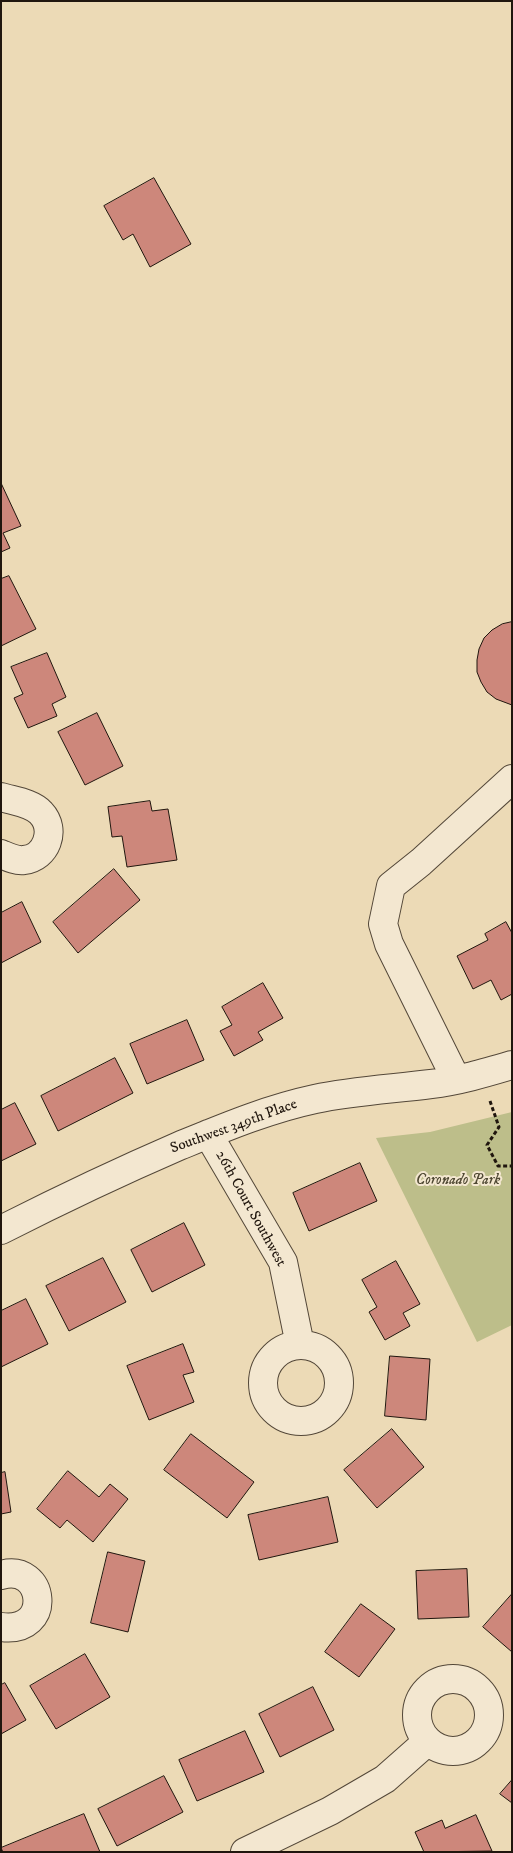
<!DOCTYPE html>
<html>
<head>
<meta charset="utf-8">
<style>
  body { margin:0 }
  #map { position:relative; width:513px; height:1853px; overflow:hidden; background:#ecdab6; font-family:"IM FELL DW Pica",serif }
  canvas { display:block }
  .frame { position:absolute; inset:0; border:2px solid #20160e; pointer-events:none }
</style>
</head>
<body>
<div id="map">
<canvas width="513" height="1853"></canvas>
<div class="frame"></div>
</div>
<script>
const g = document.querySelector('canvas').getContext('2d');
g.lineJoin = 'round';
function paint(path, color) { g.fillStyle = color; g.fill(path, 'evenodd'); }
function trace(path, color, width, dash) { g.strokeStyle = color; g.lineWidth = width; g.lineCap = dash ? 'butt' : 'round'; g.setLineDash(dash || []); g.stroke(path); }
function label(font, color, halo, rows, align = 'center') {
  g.font = font + ' "IM FELL DW Pica",serif'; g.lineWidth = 4; g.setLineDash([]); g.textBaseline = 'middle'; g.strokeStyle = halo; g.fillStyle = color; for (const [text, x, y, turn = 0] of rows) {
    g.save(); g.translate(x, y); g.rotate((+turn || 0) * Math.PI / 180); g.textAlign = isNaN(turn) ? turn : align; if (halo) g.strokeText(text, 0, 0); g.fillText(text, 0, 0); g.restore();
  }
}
paint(new Path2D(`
  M512 1112V1325L477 1342 376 1138 430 1132Z`), '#bdbe8a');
const building = new Path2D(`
  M154 178 191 244 150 267 133 234 123 240 104 206Z
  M1 483 21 526 3 533 10 548 1 552Z
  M9 576 36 629 1 646V579Z
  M512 622V705L496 699 487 692 481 682 477 672V660L479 649 484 638 492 630 502 624Z
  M47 653 66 697 52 704 57 716 28 728 14 698 23 694 11 667Z
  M97 713 123 766 85 785 58 732Z
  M150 801 152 811 168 809 177 860 127 867 122 836 112 837 108 807Z
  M114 869 140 900 78 953 53 922Z
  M22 902 41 942 1 963V913Z
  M506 922 512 933V994L501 1000 491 980 473 989 457 956 488 940 485 934Z
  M263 983 283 1018 258 1032 263 1040 234 1056 220 1031 232 1025 222 1007Z
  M187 1020 204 1060 147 1084 130 1044Z
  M115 1058 133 1093 58 1131 41 1096Z
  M15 1103 36 1144 1 1161V1110Z
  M360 1163 377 1201 309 1231 293 1193Z
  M184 1223 205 1265 152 1292 131 1250Z
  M103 1258 126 1302 69 1331 46 1286Z
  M396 1261 420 1304 403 1313 410 1326 385 1340 369 1312 377 1307 362 1280Z
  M26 1299 48 1344 1 1367V1311Z
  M183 1344 194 1372 183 1375 194 1402 149 1420 127 1366Z
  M390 1356 430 1359 426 1420 385 1416Z
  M392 1429 424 1467 377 1508 344 1470Z
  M191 1434 254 1482 227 1518 164 1470Z
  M68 1471 99 1497 110 1484 128 1499 93 1542 67 1520 60 1528 37 1509Z
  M5 1472 11 1512 1 1514V1473Z
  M328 1497 338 1542 259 1560 248 1515Z
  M108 1552 145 1561 128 1632 91 1623Z
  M467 1569 469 1617 418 1619 416 1571Z
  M512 1594V1652L483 1627Z
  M361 1604 395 1629 359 1677 325 1652Z
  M85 1654 110 1697 56 1729 30 1686Z
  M5 1683 26 1720 1 1734V1685Z
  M313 1687 334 1730 280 1757 259 1714Z
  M245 1731 264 1772 197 1801 179 1760Z
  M164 1776 183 1812 117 1846 98 1809Z
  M512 1780V1803L500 1794Z
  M84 1814 100 1852H3L1 1848Z
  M476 1815 492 1851 424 1852 415 1832 442 1820 445 1828Z`);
paint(building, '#cd877b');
trace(building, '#20160e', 1);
const minor = new Path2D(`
  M1 797C14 801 32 803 41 813 57 830 46 858 24 860 16 861 8 857 1 854
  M456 1079 389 944 383 924 391 886 421 862 512 779
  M208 1134 283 1262 300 1345
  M1 1230C60 1200 119 1172 179 1146 223 1128 268 1109 315 1099 353 1091 392 1089 431 1084 458 1081 485 1073 512 1065
  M263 1383a38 38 0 1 1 76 0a38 38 0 1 1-76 0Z
  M1 1575C45 1562 54 1634 1 1627
  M417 1715a36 36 0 1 1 72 0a36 36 0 1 1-72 0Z
  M245 1852 330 1811 385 1779 428 1741`);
trace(minor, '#534738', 30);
trace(new Path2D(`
  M490 1101 499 1127 487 1145 498 1166H512`), '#20160e', 3, [4, 2.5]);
trace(minor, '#f3e7d0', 28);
label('15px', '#20160e', '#f3e7d0', [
  ["Southwest 349th Place",234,1127,-20],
  ["26th Court Southwest",250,1209,61]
]);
label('italic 15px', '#4f4833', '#f3e7d0', [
  ["Coronado Park",458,1181]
]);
</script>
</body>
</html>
